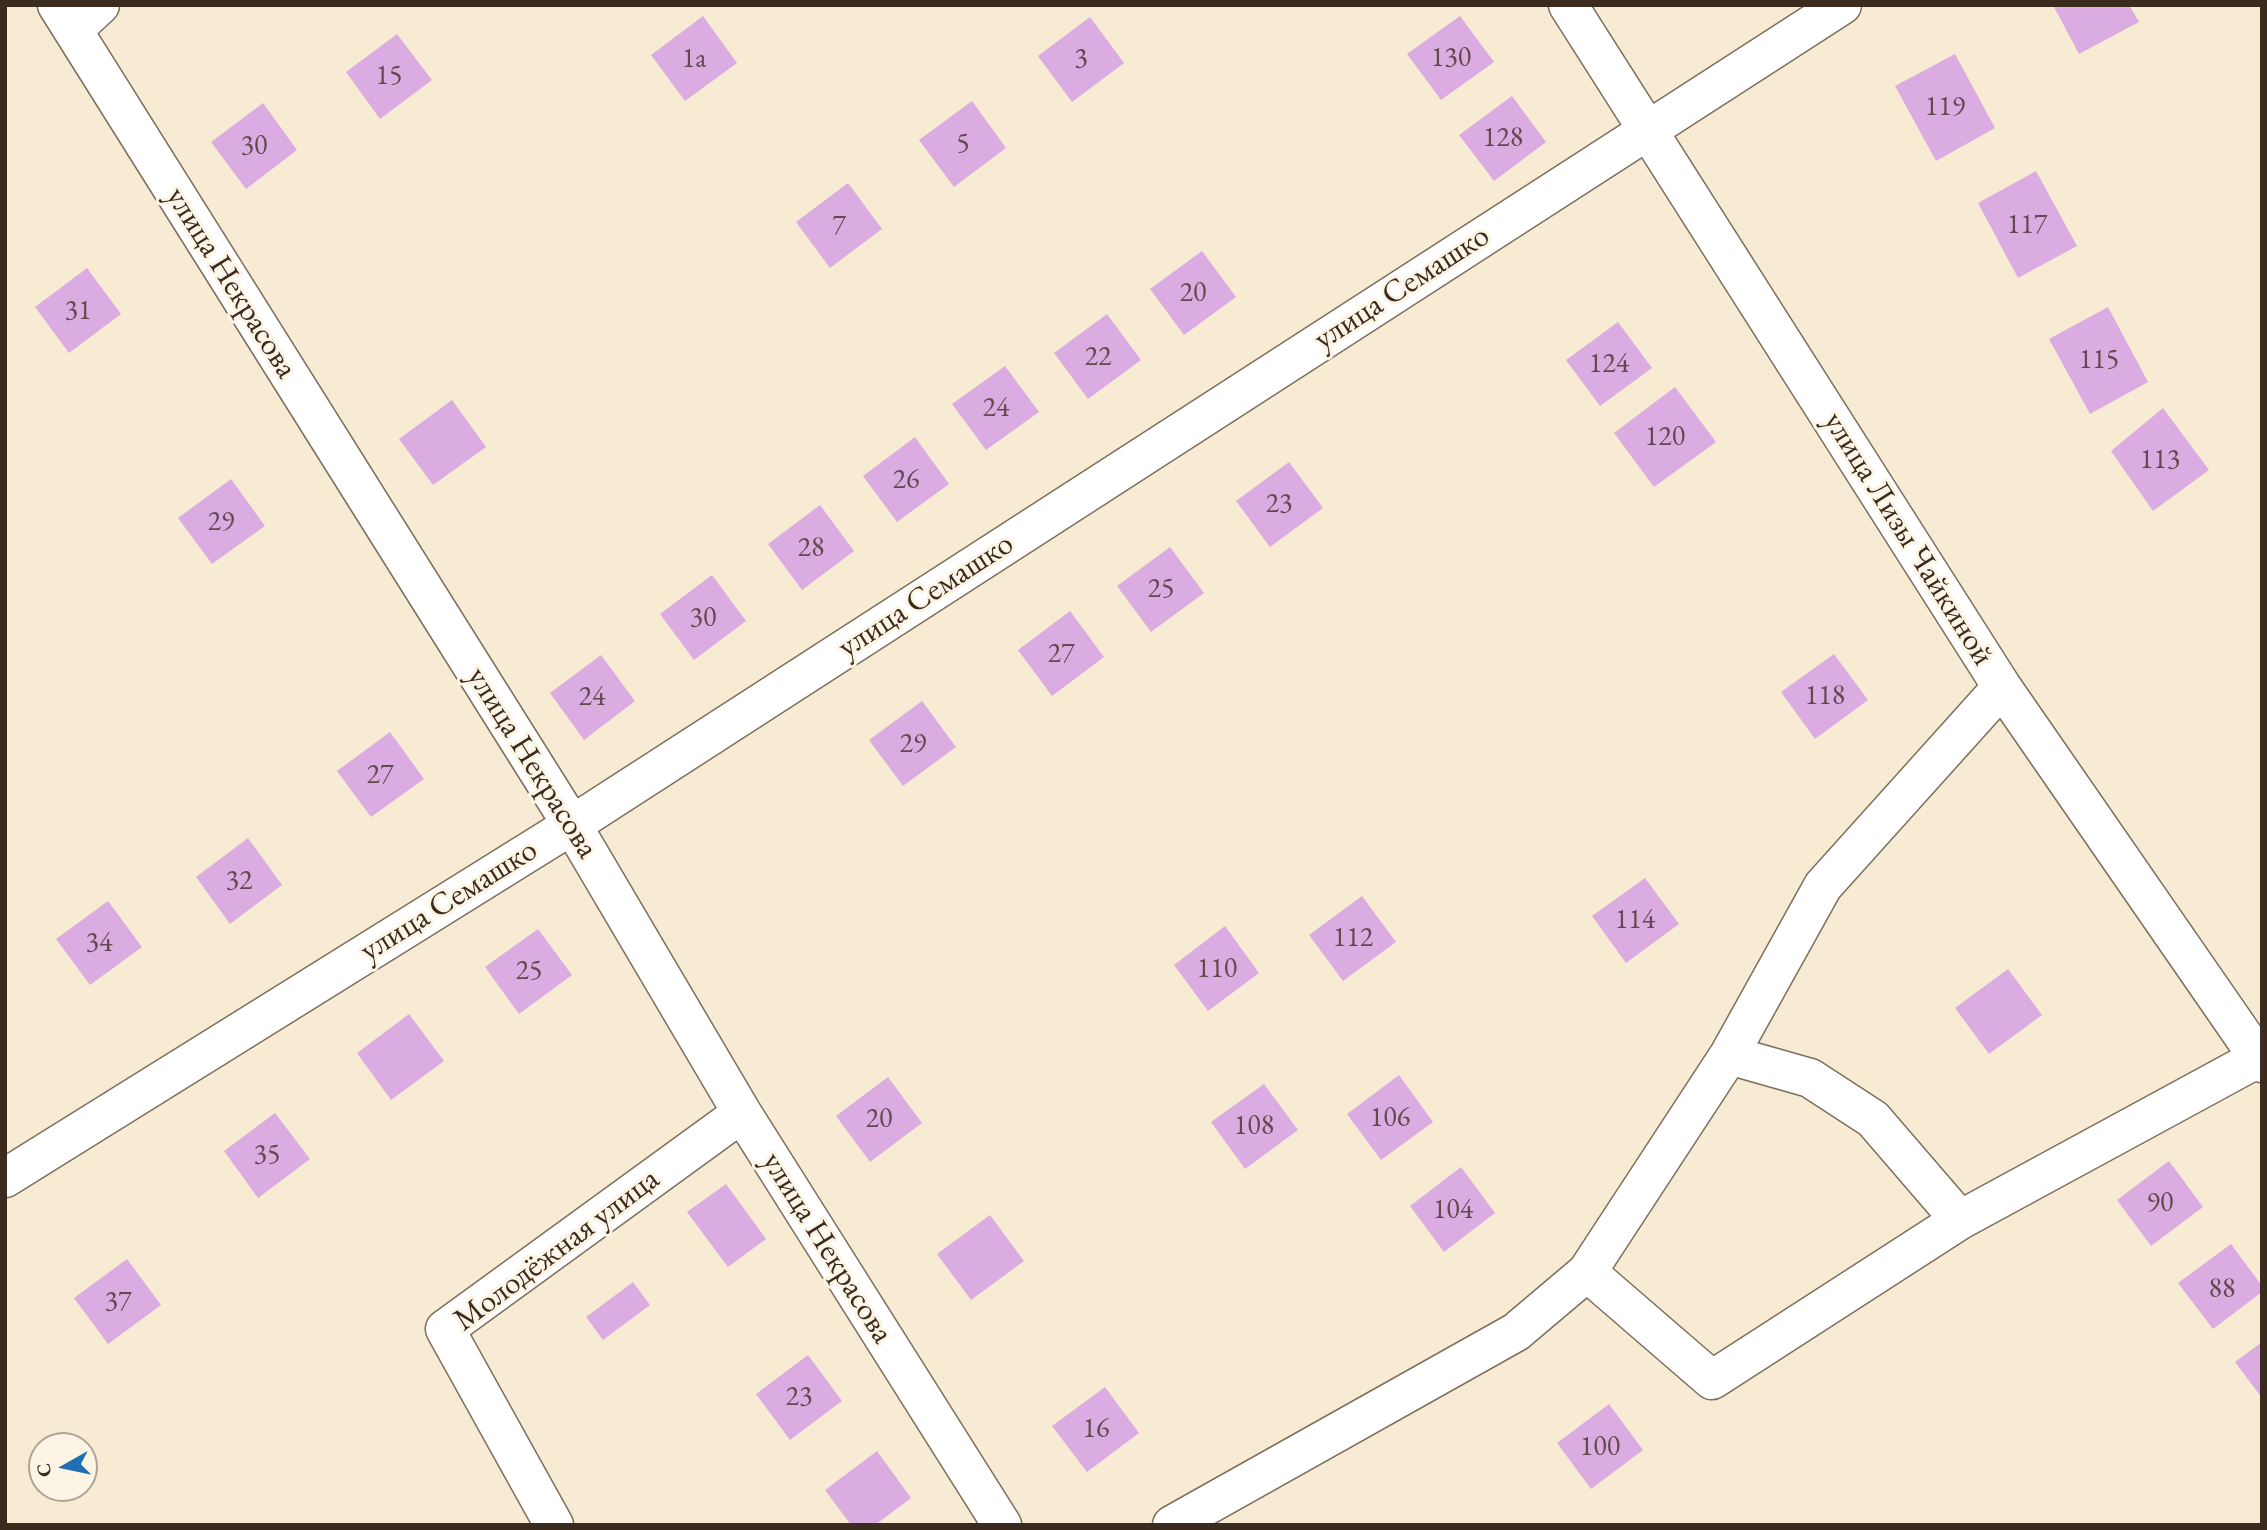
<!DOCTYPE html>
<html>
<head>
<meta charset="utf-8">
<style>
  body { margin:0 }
  #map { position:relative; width:2267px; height:1530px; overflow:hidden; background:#f7ebd3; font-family:"EB Garamond",serif }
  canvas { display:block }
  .frame { position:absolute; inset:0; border:7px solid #3b2a1e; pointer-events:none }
  .north { position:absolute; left:28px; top:1432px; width:70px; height:70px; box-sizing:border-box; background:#fcf5e5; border:2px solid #afa495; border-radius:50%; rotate:261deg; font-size:19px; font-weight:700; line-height:28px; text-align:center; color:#3b2a1e }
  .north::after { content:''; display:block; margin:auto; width:24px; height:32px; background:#1f6fb2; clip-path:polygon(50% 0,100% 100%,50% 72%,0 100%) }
</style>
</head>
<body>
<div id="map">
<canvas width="2267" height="1530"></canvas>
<div class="frame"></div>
<div class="north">С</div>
</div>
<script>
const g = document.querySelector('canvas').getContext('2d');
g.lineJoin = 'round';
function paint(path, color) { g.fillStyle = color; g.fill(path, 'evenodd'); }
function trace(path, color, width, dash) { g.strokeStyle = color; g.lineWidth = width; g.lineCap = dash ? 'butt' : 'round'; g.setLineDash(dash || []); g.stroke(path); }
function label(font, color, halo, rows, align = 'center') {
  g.font = font + ' "EB Garamond",serif'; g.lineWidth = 6; g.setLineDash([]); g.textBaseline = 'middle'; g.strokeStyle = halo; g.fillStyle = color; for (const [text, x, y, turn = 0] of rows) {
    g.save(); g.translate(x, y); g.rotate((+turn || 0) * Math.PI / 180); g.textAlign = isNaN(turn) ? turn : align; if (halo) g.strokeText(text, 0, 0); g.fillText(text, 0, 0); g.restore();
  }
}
paint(new Path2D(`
  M2053 5H2129L2139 22 2079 54Z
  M703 16 737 63 685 101 651 55Z
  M1460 16 1494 62 1441 100 1407 54Z
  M1090 17 1124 63 1072 102 1038 56Z
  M397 34 432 80 380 119 346 72Z
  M1955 54 1995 128 1936 161 1895 86Z
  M1512 96 1546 142 1494 181 1459 135Z
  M972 101 1006 148 954 187 919 140Z
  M263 103 297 150 246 189 211 142Z
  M2036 171 2077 246 2018 278 1978 203Z
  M848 183 882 229 830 268 796 222Z
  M1202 251 1236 297 1184 335 1150 289Z
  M87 268 121 314 69 353 35 307Z
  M2108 307 2148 382 2090 414 2049 339Z
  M1107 314 1141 360 1088 399 1054 353Z
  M1618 322 1652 368 1600 406 1566 360Z
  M1005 366 1039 412 986 450 952 404Z
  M1675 387 1716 442 1654 487 1614 433Z
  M452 400 486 447 433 485 399 439Z
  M2163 408 2209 470 2153 511 2111 451Z
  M915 437 949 484 897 522 863 476Z
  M1289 462 1323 508 1270 547 1236 501Z
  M231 479 265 526 212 564 178 518Z
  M820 505 854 551 802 590 768 544Z
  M1170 547 1204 593 1151 632 1117 586Z
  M712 575 746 621 694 660 660 614Z
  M1070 611 1104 657 1052 696 1018 650Z
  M1834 654 1868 700 1815 739 1781 692Z
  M601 655 635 701 584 740 550 693Z
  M922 701 956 747 903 786 869 740Z
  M390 732 424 779 371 817 337 771Z
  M248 838 282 885 230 924 196 877Z
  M1645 878 1679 924 1626 963 1592 916Z
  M1362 896 1396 942 1343 981 1309 935Z
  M108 901 142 947 90 985 56 939Z
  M1225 926 1259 973 1208 1011 1174 965Z
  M538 929 572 975 519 1014 485 967Z
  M2008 969 2042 1015 1989 1054 1955 1008Z
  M409 1014 444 1061 391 1100 357 1053Z
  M1399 1075 1433 1122 1381 1160 1347 1114Z
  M888 1077 922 1123 870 1162 836 1116Z
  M1264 1084 1298 1130 1245 1169 1211 1122Z
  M275 1113 310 1159 258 1198 224 1151Z
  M2169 1161 2203 1207 2151 1246 2117 1200Z
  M1461 1167 1495 1213 1444 1252 1410 1206Z
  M726 1184 766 1239 728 1267 687 1212Z
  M990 1215 1024 1261 971 1300 937 1254Z
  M2231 1244 2262 1286V1292L2213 1329 2178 1283Z
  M127 1259 161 1305 108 1344 74 1298Z
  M633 1282 650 1305 603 1340 586 1317Z
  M2262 1342V1398L2235 1362Z
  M808 1355 842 1401 790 1440 756 1394Z
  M1105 1387 1139 1433 1087 1472 1052 1426Z
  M1609 1404 1643 1450 1591 1489 1557 1443Z
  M877 1451 911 1498 875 1525H851L825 1490Z`), '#dbace2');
const minor = new Path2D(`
  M57 5 572 825 742 1113 1002 1525
  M1568 5 2002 687 2262 1063
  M73 30 100 5
  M1729 1055 1810 1078 1873 1119 1960 1220
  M5 1178 572 825 1842 5
  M1587 1272 1712 1380 1960 1220 2262 1056
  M554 1525 445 1329 742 1113
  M1172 1525 1516 1332 1587 1272 1729 1055 1823 886 2002 687`);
trace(minor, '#7d6e5d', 41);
trace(minor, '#fff', 38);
label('28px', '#634a4f', null, [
  ["130",1451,58],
  ["1а",694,59],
  ["3",1081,59],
  ["15",389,76],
  ["119",1945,107],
  ["128",1503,138],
  ["5",963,144],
  ["30",254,146],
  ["117",2027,225],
  ["7",839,226],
  ["20",1193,293],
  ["31",78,311],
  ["22",1098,357],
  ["115",2099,360],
  ["124",1609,364],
  ["24",996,408],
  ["120",1665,437],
  ["113",2160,460],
  ["26",906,480],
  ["23",1279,504],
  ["29",221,522],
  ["28",811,548],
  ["25",1161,589],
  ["30",703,618],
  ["27",1061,654],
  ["118",1825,696],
  ["24",592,697],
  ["29",913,744],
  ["27",380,775],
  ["32",239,881],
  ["114",1635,920],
  ["112",1353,938],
  ["34",99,943],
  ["110",1217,969],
  ["25",529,971],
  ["106",1390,1118],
  ["20",879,1119],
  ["108",1254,1126],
  ["35",267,1155],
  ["90",2160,1203],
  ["104",1453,1210],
  ["88",2222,1289],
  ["37",118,1302],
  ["23",799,1397],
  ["16",1096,1429],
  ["100",1600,1447]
]);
label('32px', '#3b2a1e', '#fcf5e5', [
  ["улица Некрасова",231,283,58],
  ["улица Семашко",1402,288,-33],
  ["улица Лизы Чайкиной",1908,539,58],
  ["улица Семашко",926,596,-33],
  ["улица Некрасова",532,763,58],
  ["улица Семашко",449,901,-32],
  ["улица Некрасова",827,1248,58],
  ["Молодёжная улица",557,1250,-37]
]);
</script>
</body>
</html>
